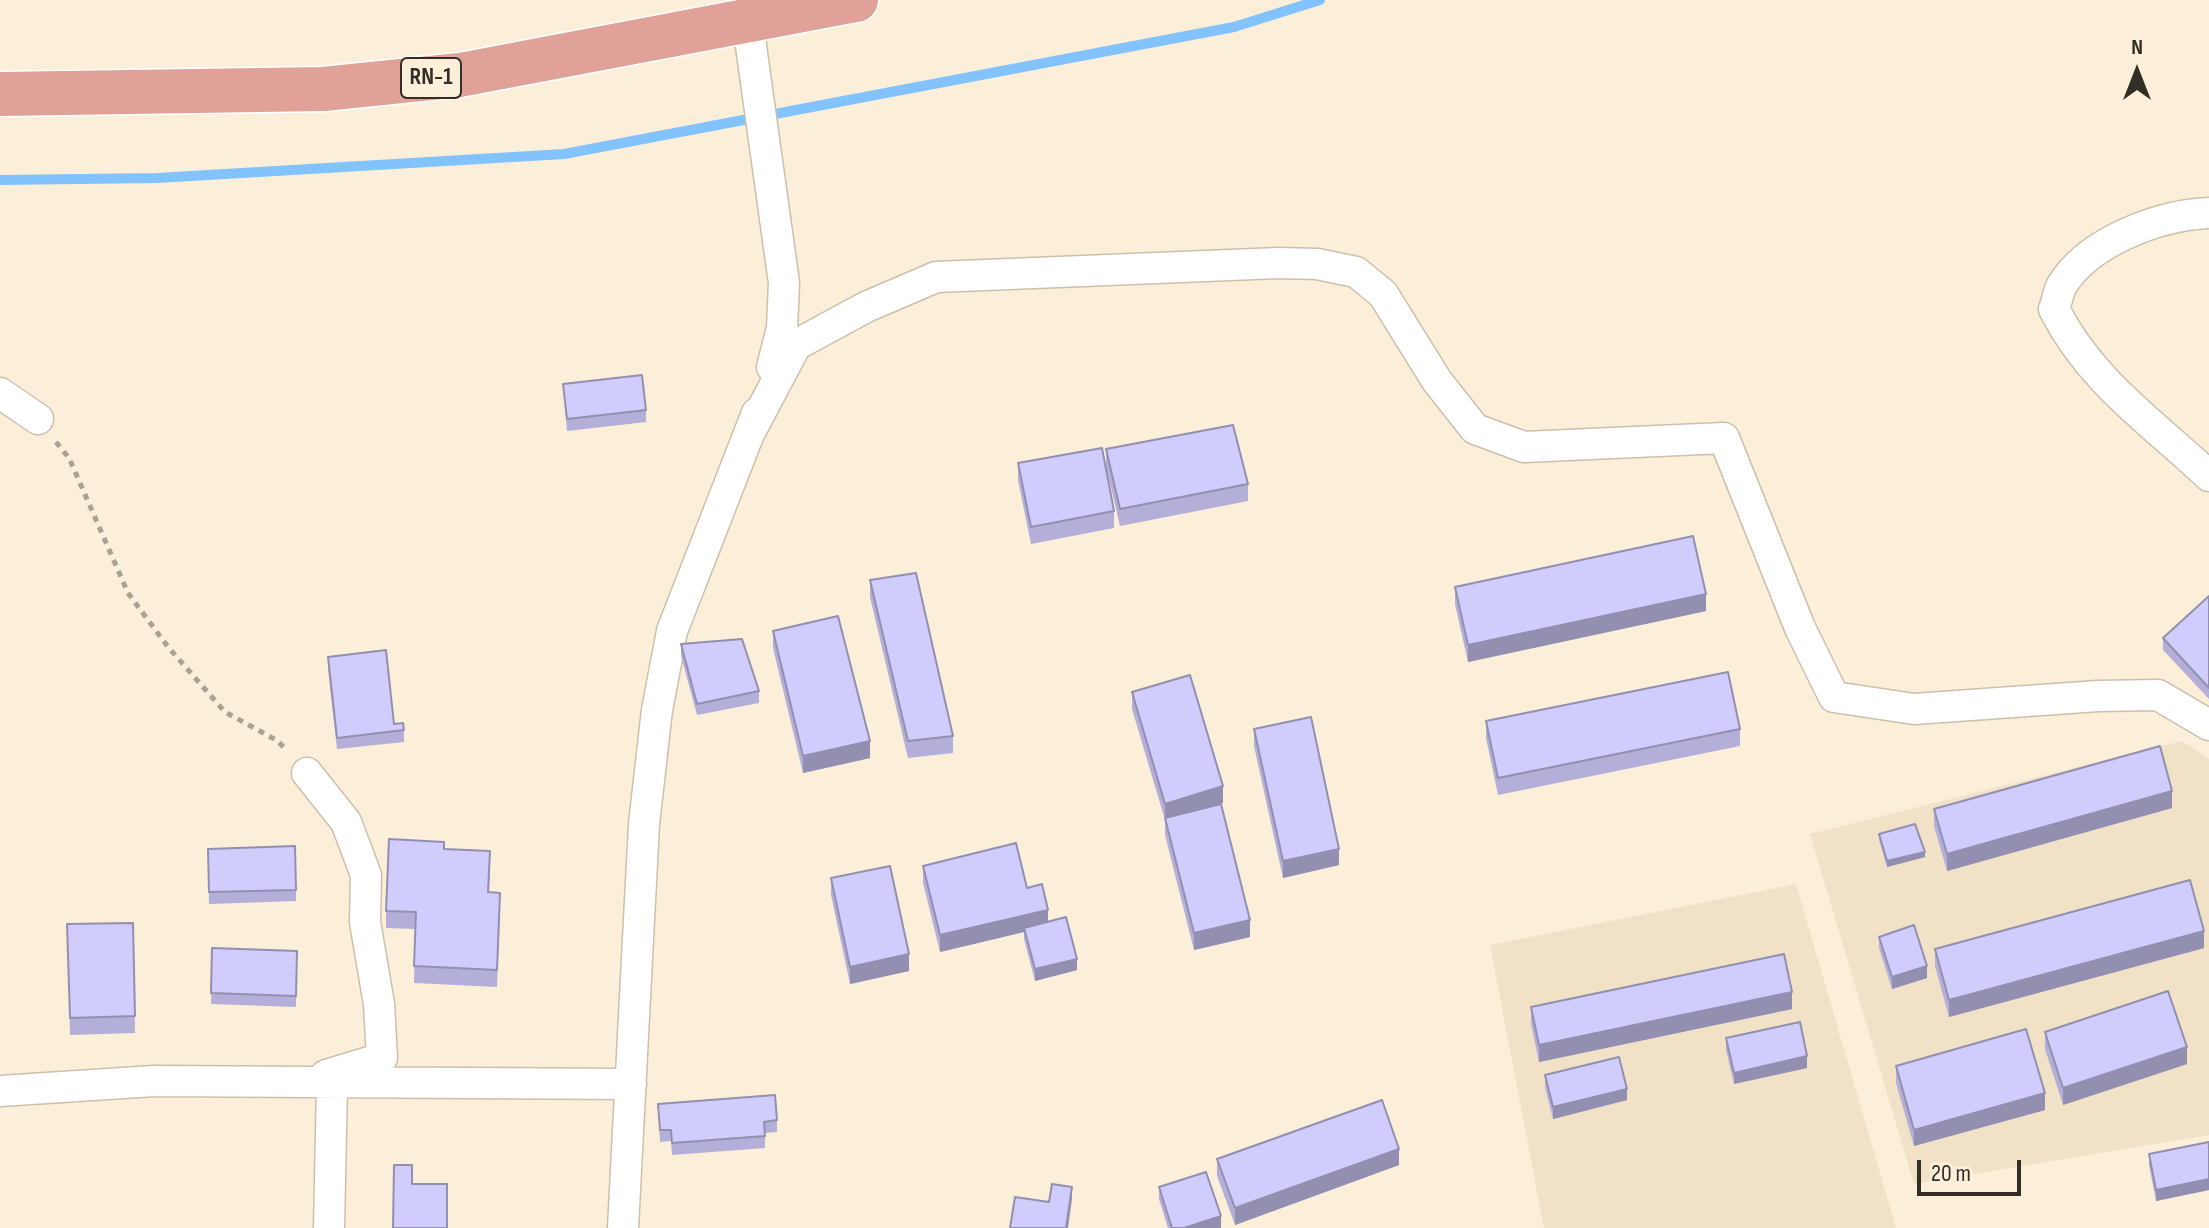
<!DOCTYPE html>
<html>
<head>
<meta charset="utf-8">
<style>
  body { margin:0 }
  #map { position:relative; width:2209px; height:1228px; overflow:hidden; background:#fbefda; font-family:"Sofia Sans Condensed",sans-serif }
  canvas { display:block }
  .north { position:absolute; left:2097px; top:32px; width:80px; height:80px; -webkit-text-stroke:6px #fbefda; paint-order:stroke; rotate:0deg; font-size:22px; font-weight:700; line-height:32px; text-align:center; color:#322e26 }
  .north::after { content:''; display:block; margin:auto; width:28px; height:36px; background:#322e26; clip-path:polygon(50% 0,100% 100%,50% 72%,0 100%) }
  .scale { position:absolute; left:1917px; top:1160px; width:104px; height:36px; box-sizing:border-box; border:4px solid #322e26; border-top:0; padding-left:10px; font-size:24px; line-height:28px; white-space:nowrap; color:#322e26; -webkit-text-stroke:6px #fbefda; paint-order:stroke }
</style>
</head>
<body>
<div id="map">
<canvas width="2209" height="1228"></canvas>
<div class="north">N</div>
<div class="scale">20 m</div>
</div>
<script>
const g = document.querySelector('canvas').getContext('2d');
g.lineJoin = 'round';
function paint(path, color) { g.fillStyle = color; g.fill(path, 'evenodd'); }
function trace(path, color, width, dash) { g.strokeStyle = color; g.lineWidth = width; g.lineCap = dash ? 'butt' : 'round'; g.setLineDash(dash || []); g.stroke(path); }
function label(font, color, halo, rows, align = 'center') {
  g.font = font + ' "Sofia Sans Condensed",sans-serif'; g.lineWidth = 7; g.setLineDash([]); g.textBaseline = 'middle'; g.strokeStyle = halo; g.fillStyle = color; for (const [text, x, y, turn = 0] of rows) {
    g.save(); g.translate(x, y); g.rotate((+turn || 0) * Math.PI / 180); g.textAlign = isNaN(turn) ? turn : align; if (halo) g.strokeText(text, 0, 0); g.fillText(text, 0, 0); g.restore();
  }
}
paint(new Path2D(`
  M2182 741 2209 759V1135L1914 1184 1810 834Z
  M1796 884 1896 1228H1544L1490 945Z`), '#f1e1c6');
trace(new Path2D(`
  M0 180 157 178 564 154 1234 27 1320 0`), '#82c3fe', 10);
const minor = new Path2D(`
  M750 3 751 46 784 283 782 328 772 367
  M2209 213C2160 215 2089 241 2062 285 2058 292 2057 302 2054 309 2090 381 2152 422 2209 476
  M0 393 38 419
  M751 430 796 345 866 307 936 277 1279 263 1317 264 1356 272 1383 294 1437 381 1475 429 1524 447 1724 438 1800 628 1834 697 1914 709 2098 696 2158 695 2209 725
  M307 773 346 822 366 875 365 922 379 1004 382 1058 326 1075
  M0 1091 154 1081 631 1084
  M329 1228 332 1084
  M623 1228 644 824 657 710 672 631 757 413`);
const trunk = new Path2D(`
  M0 94 323 89 460 75 856 0`);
trace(minor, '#ccc0ac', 33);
trace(trunk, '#fff', 47);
trace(new Path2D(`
  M56 442 69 458 128 593 168 647 225 712 278 741 286 750`), '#a9a191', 5, [6, 6]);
trace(minor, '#fff', 30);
trace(trunk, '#e0a298', 44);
paint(new Path2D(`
  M563 384 646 410V422L567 431Z
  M1106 449 1248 484V501L1120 526 1106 466Z
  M1018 463 1114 511V528L1031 544 1018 480Z
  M870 580 953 736V753L908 758 870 597Z
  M1455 587 1706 611 1468 662 1455 604Z
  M2209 596V699L2163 650V638Z
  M773 631 870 758 803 773 773 648Z
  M681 644 759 691V703L697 715 681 656Z
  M328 657 394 724 404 730V742L337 749 328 669Z
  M1132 692 1223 803 1216 805 1250 937 1194 950 1165 835V820L1132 709Z
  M1486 721 1740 729V746L1498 795 1486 738Z
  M1254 729 1339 865 1283 878 1254 746Z
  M2172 808 1947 871 1934 826V809Z
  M1879 834 1925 857 1887 867 1879 840Z
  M208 849 296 890V901L209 904Z
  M444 849 490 868 489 892 500 910 497 987 414 983 415 929 386 928V911Z
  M923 866 1027 888 1077 970 1035 981 1024 939V932L940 952 923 883Z
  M831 878 909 971 850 984 831 895Z
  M133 923 135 1033 70 1035 67 924Z
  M1879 937 1927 978 1892 989 1879 948Z
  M212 948 297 951 296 1007 211 1004Z
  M2204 948 1949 1017 1935 966V949Z
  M1531 1007 1792 1009 1539 1062 1531 1024Z
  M2045 1032 2187 1064 2063 1105 2045 1049Z
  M1726 1038 1807 1068 1734 1084 1726 1050Z
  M1896 1066 2045 1110 1914 1146 1896 1083Z
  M1545 1075 1627 1100 1553 1119 1545 1087Z
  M658 1104 777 1120V1132L765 1133V1148L672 1155 671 1141 660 1142Z
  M2209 1142V1190L2156 1201 2149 1165V1154Z
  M1217 1159 1399 1165 1235 1225 1217 1176Z
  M1159 1187 1221 1228H1168L1159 1199Z`), '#b3afd8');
paint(new Path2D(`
  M1706 594V611L1468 662V645Z
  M870 741V758L803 773V756Z
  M1223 786V803L1165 821V804Z
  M2172 791V808L1947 871V854Z
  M1339 849V865L1283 878V861Z
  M1925 852V857L1887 867V861Z
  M1048 910V927L1024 928V932L940 952V935Z
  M1250 920V937L1194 950V933Z
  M2204 931V948L1949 1017V1000Z
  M909 954V971L850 984V967Z
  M1077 959V970L1035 981V969Z
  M1927 966V978L1892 989V977Z
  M1792 992V1009L1539 1062V1045Z
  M2187 1047V1064L2063 1105V1088Z
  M1807 1056V1068L1734 1084V1073Z
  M1627 1089V1100L1553 1119V1107Z
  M2045 1093V1110L1914 1146V1130Z
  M1399 1149V1165L1235 1225V1208Z
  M2209 1179V1190L2156 1201V1190Z
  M1072 1187V1199L1068 1228H1066Z
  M1221 1216V1228H1184Z`), '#928fb0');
const building = new Path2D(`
  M642 375 646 410 567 419 563 384Z
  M1233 425 1248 484 1120 509 1106 449Z
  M1102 448 1114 511 1031 527 1018 463Z
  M1693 536 1706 594 1468 645 1455 587Z
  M916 573 953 736 908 741 870 580Z
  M2209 596V688L2163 638Z
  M838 616 870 741 803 756 773 631Z
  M742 639 759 691 697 704 681 644Z
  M386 650 394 724 403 723 404 730 337 738 328 657Z
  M1728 672 1740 729 1498 778 1486 721Z
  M1190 675 1223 786 1165 804 1132 692Z
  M1311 717 1339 849 1283 861 1254 729Z
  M2160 746 2172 791 1947 854 1934 809Z
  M1221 804 1250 920 1194 933 1165 818Z
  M1915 824 1925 852 1887 861 1879 834Z
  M389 839 444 842V849L490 851 488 892 500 893 497 970 414 966 416 912 386 911Z
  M1016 843 1027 888 1042 884 1048 910 940 935 923 866Z
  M295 846 296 890 209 892 208 849Z
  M890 866 909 954 850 967 831 878Z
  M2190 880 2204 931 1949 1000 1935 949Z
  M1066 917 1077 959 1035 969 1024 928Z
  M133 923 135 1016 70 1018 67 924Z
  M1914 925 1927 966 1892 977 1879 937Z
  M212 948 297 951 296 996 211 993Z
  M1784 954 1792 992 1539 1045 1531 1007Z
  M2168 991 2187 1047 2063 1088 2045 1032Z
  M1800 1022 1807 1056 1734 1073 1726 1038Z
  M2026 1029 2045 1093 1914 1130 1896 1066Z
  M1619 1057 1627 1089 1553 1107 1545 1075Z
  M775 1095 777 1120 764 1122 765 1136 672 1143 671 1130H660L658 1104Z
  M1382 1100 1399 1149 1235 1208 1217 1159Z
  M2209 1142V1179L2156 1190 2149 1154Z
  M394 1165H412V1184H447V1228H393Z
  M1206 1172 1221 1216 1184 1228H1172L1159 1187Z
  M1052 1184 1072 1187 1066 1228H1010L1015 1197 1049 1202Z`);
paint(building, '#d0ccfb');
trace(building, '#928fb0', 2);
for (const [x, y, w] of [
  [431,78,60]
]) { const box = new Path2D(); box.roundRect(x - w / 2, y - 20, w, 40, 6); g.fillStyle = '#fbefda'; g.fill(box); trace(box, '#322e26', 2); }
label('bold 24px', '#322e26', null, [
  ["RN-1",431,78]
]);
</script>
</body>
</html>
